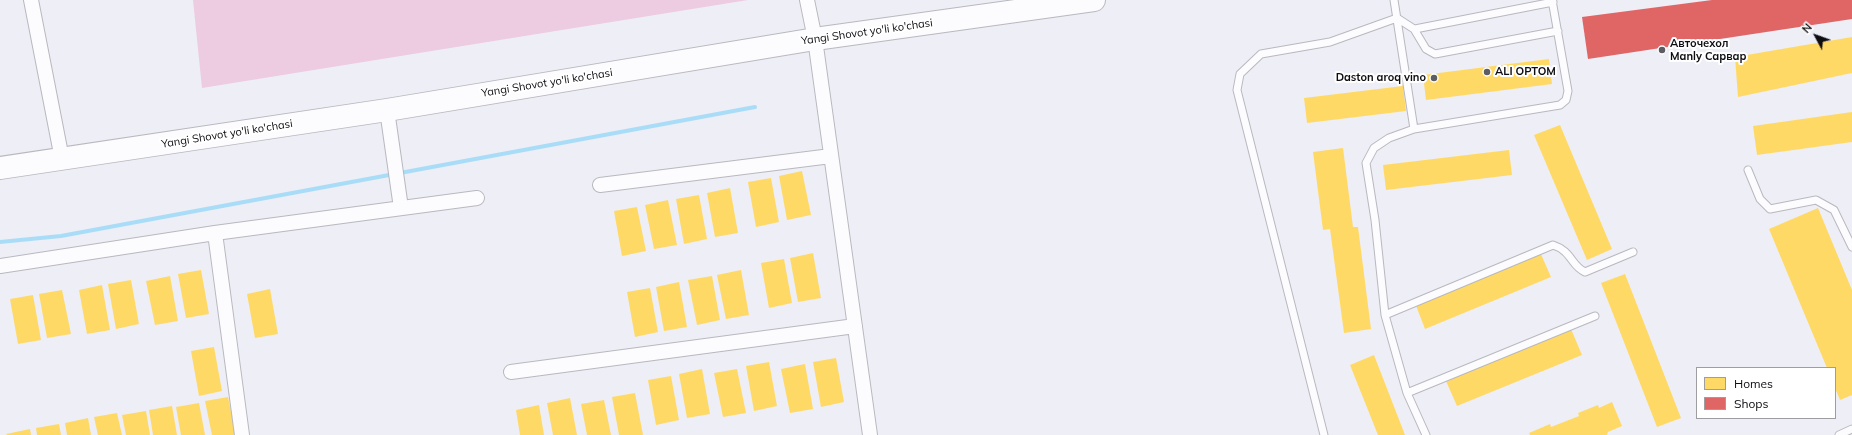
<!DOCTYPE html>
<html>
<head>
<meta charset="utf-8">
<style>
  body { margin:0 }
  #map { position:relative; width:1852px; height:435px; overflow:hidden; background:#eeeef7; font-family:Mulish,sans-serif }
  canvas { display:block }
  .legend { position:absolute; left:1696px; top:367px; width:140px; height:52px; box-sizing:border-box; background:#fff; border:1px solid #9e9ea0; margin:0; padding:5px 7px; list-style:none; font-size:12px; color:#0d0d12 }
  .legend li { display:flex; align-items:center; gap:8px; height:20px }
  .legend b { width:20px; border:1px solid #9e9ea0 }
  .north { position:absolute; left:1796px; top:16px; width:40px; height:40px; -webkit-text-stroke:3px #fff; paint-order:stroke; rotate:311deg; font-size:11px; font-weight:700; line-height:16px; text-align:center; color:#0d0d12 }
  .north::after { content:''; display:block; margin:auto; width:14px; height:18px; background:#0d0d12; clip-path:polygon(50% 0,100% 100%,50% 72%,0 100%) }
</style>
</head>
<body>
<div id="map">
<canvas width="1852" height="435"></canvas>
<ul class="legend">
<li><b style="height:11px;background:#ffd966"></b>Homes</li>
<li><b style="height:11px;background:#e06666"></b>Shops</li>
</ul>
<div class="north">N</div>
</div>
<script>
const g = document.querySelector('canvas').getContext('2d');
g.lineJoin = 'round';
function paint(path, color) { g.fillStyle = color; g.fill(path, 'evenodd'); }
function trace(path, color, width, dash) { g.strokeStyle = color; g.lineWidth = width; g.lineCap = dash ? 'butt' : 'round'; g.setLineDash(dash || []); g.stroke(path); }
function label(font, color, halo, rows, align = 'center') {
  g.font = font + ' Mulish,sans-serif'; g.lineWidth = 4; g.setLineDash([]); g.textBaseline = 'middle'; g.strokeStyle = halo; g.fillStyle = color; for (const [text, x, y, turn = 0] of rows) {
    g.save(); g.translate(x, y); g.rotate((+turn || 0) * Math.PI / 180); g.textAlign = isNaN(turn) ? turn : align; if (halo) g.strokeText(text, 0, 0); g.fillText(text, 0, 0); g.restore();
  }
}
paint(new Path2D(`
  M193 0H748L202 88Z`), '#edcbe1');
paint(new Path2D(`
  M1852 37V73L1738 97 1735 57Z
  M1549 59 1552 84 1426 100 1423 75Z
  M1403 86 1406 111 1307 123 1304 98Z
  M1852 112V142L1757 155 1753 126Z
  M1560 125 1612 249 1587 260 1534 135Z
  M1343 148 1353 227H1358L1371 329 1344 333 1330 229 1323 230 1313 152Z
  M1509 150 1512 175 1386 190 1383 165Z
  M802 171 811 215 787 220 779 176Z
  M771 178 779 222 756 227 748 182Z
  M730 188 738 233 715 237 707 193Z
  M699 195 707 239 684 244 676 199Z
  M668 200 677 245 654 249 645 205Z
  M637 207 646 251 622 256 614 211Z
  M1818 208 1852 290V395L1840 400 1835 388V368H1827L1769 229Z
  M1540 252 1551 277 1425 329 1415 303Z
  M813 253 821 298 798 302 790 258Z
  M784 259 792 303 769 308 761 263Z
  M201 270 209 314 186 318 178 274Z
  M741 270 749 315 726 319 717 275Z
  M1625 274 1681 418 1657 427 1601 283Z
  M170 276 178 321 155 325 146 281Z
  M712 276 720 320 697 325 688 280Z
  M131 280 139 324 116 329 108 284Z
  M679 282 687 327 664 331 656 287Z
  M102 285 110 330 87 334 79 290Z
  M650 288 658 332 635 337 627 292Z
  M270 289 278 334 255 338 247 294Z
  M62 290 71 334 47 338 39 294Z
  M33 295 41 340 18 344 10 299Z
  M1571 329 1582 355 1457 406 1446 381Z
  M214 347 222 391 199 396 191 351Z
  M1374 355 1405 435H1378L1350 365Z
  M836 358 844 402 821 407 813 362Z
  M769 362 777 406 754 411 746 366Z
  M805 364 813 409 790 413 781 369Z
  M702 369 710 414 687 418 679 374Z
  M737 369 746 413 723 417 714 373Z
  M671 376 679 420 656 425 648 380Z
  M635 393 643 435H619L612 397Z
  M228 397 236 435H212L205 401Z
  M570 398 577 435H553L547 403Z
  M604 400 611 435H587L581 404Z
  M1612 402 1622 426 1608 432 1607 435H1530L1529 433 1550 424 1551 427 1579 416 1578 413 1598 405 1599 408Z
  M199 403 205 435H181L176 407Z
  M539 405 544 435H520L516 410Z
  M172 406 177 435H153L149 410Z
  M146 411 150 435H126L122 415Z
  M117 413 122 435H98L94 417Z
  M88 418 91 435H67L65 423Z
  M59 424 61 435H37L36 428Z
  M30 429 31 435H7L6 434Z`), '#ffd966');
paint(new Path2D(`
  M1712 0H1852V19L1588 59 1582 17Z`), '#e06666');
trace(new Path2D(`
  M0 242 61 236 755 107`), '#a9ddf7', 4);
const lane = new Path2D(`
  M1394 0 1414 129 1389 138 1374 148 1366 163 1375 220 1385 315 1407 393 1426 435
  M1415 29 1553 2
  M1414 129 1560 105 1566 100 1568 91 1552 0
  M1748 170 1760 199 1770 209 1816 200 1834 210 1852 247
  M1385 315 1553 245C1572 251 1571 266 1585 272L1633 252
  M1407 393 1595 316
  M1324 435 1237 90 1240 74 1261 54 1330 42 1397 18 1414 29 1426 49 1435 54 1558 31
  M1839 435 1852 429`);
const street = new Path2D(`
  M31 0 62 159
  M807 0 815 39 870 435
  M387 110 401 208
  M600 185 831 156
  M215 233 242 435
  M0 266 215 233 477 198
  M511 372 855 326`);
const primary = new Path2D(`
  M0 168 387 110 815 39 1094 0`);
trace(lane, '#b8b8be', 9);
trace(street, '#b8b8be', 16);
trace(primary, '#b8b8be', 24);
trace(lane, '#fcfcfe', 7);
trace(street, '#fcfcfe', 14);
trace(primary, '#fcfcfe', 22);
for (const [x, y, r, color] of [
  [1662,50,4,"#5c5c62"],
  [1487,72,4,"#5c5c62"],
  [1434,78,4,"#5c5c62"]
]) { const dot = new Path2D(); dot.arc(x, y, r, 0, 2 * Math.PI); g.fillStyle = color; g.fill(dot); trace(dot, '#fff', 1.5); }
label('11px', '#0d0d12', '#fff', [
  ["Yangi Shovot yo'li ko'chasi",867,32,-8],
  ["Yangi Shovot yo'li ko'chasi",547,83,-9],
  ["Yangi Shovot yo'li ko'chasi",227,134,-9]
]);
label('bold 11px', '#0d0d12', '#fff', [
  ["Авточехол",1670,44],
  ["Manly Сарвар",1670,57],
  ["ALI OPTOM",1495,72],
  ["Daston aroq vino",1426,78,"right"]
], 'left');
</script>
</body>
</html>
